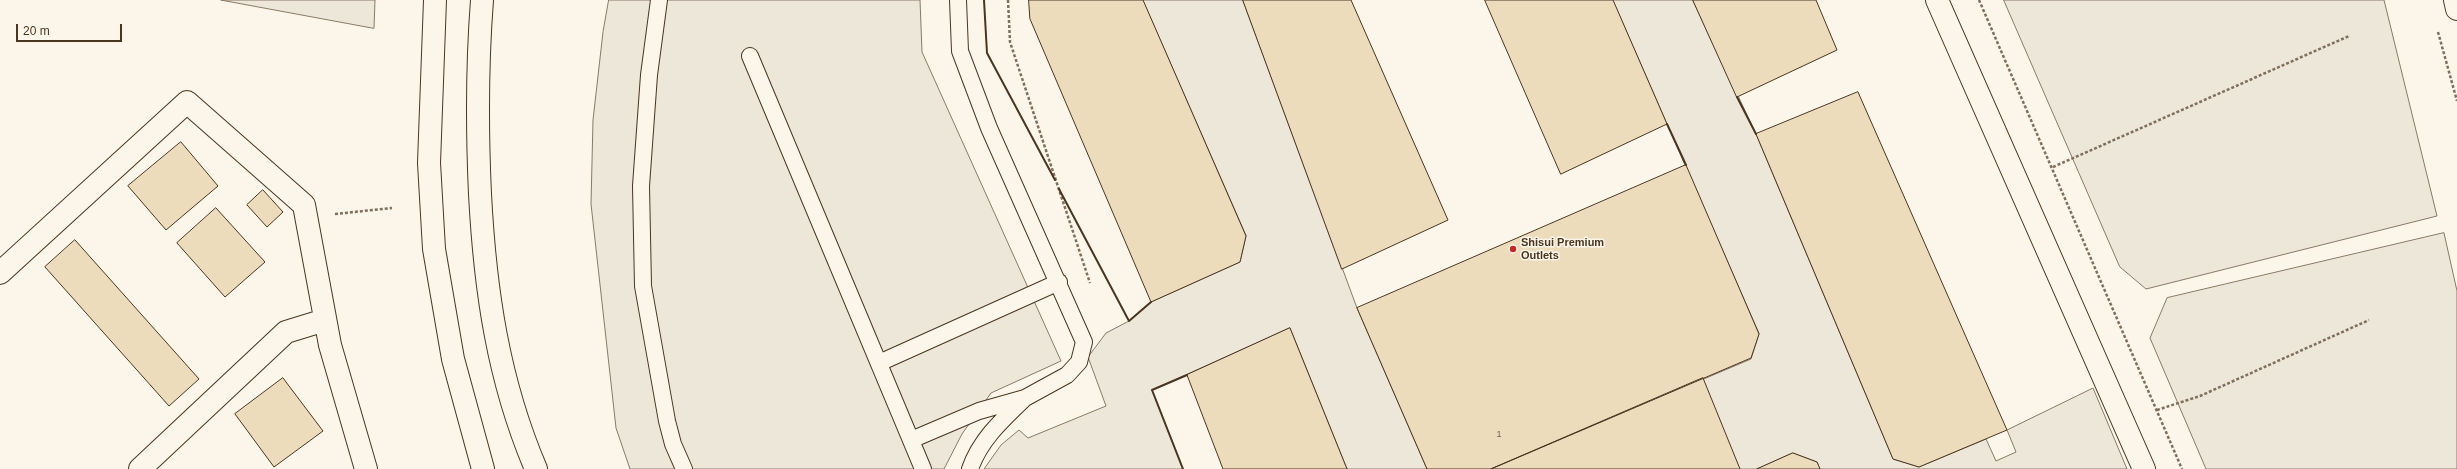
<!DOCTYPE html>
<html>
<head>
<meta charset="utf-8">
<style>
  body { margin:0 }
  #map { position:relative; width:2457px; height:469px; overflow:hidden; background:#fbf6e9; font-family:Helvetica,sans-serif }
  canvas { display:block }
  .scale { position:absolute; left:16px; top:24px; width:106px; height:18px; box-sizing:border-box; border:2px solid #4a3520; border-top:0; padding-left:5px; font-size:12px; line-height:14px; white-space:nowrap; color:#4a3520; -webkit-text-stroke:3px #fbf6e9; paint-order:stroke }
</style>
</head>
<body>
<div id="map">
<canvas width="2457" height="469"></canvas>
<div class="scale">20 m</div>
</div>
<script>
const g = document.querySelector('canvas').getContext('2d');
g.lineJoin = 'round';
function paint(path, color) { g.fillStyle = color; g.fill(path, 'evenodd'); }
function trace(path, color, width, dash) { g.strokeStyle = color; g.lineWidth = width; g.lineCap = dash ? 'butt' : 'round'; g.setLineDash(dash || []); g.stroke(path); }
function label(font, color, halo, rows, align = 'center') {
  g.font = font + ' Helvetica,sans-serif'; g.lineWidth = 3; g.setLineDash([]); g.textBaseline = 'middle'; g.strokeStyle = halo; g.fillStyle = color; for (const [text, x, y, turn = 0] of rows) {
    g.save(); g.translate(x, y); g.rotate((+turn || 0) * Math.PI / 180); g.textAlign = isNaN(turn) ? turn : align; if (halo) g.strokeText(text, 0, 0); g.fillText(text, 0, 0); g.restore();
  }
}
const parking = new Path2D(`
  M221 0H375L374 28Z
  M609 0H920L922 52 1061 361 991 393 962 434 944 469H630L616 428 591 204 593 120 603 32Z
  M1143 0H1243L1357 308 1427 469H1347L1290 328 1152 390 1183 469H984L1001 445 1019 430 1028 438 1106 406 1088 357 1106 333 1129 321 1151 302 1240 262 1246 236Z
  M1613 0H1693L1756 134 1893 459 1919 467 1986 439 1996 461 2016 452 2007 430 2093 388 2127 469H1820L1817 462 1793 453 1757 469H1491L1751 359 1759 334Z
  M2004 0H2384L2437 216 2146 289 2120 267Z
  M2444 233 2457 291V469H2206L2150 338 2167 298Z`);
paint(parking, '#ede7d9');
trace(parking, '#887966', 1);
const building = new Path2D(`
  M1029 0H1143L1246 236 1240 262 1151 302 1030 19Z
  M1243 0H1351L1448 220 1342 269Z
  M1485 0H1613L1667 124 1561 174Z
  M1693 0H1816L1837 50 1737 97Z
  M1858 92 2007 430 1919 467 1893 459 1756 134Z
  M181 142 218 186 166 230 128 186Z
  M1686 165 1759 334 1751 358 1491 469H1427L1357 308Z
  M263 190 283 212 267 227 247 205Z
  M216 208 265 262 225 297 177 243Z
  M75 240 199 379 169 406 45 267Z
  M1290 328 1347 469H1223L1187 375Z
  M283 378 323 431 274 467 235 414Z
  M1703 378 1740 469H1491Z
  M1793 453 1817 462 1820 469H1757Z`);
paint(building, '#ecdcbc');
trace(building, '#4a3520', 1);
const service = new Path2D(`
  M659 0 649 75 641 186 643 286 667 421 673 444 684 469
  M750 56 923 469
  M879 363 1059 282
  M911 440 979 411 1025 398 1067 375 1079 362 1084 342 989 128 960 51 958 0
  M970 469C980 440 1002 420 1024 399`);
const minor = new Path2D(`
  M0 273 187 102 304 205 330 345 366 469
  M140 469 286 332 325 320`);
const tertiary = new Path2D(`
  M435 0 429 163 434 249 453 359 483 469
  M482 0C477 65 477 129 480 194 485 290 498 380 536 469
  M1937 0 2144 469
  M2455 0 2457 9`);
trace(service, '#4a3520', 18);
trace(minor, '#4a3520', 24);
trace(tertiary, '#4a3520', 24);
trace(new Path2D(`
  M1008 0 1010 42 1090 283
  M1979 0 2182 469
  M2438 32 2457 101
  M2053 167 2349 36
  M335 214 392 208
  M2157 410 2200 396 2369 320`), '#7f6f5c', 2.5, [3, 2]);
trace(service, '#fbf6e9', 16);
trace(minor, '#fbf6e9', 22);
trace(tertiary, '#fbf6e9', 22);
trace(new Path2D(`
  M984 0 987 53 1055 180
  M1737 97 1756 134
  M1667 124 1686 165
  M1059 189 1129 321 1151 302
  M1183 469 1152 390 1187 375`), '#4a3520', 2);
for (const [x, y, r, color] of [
  [1513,249,4,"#c62828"]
]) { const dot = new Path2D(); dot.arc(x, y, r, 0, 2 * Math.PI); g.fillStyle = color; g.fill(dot); trace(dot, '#fbf6e9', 1.5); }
label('9px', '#725f47', null, [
  ["1",1499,435]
]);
label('bold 11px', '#4a3520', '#fbf6e9', [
  ["Shisui Premium",1521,243],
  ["Outlets",1521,256]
], 'left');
</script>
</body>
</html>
